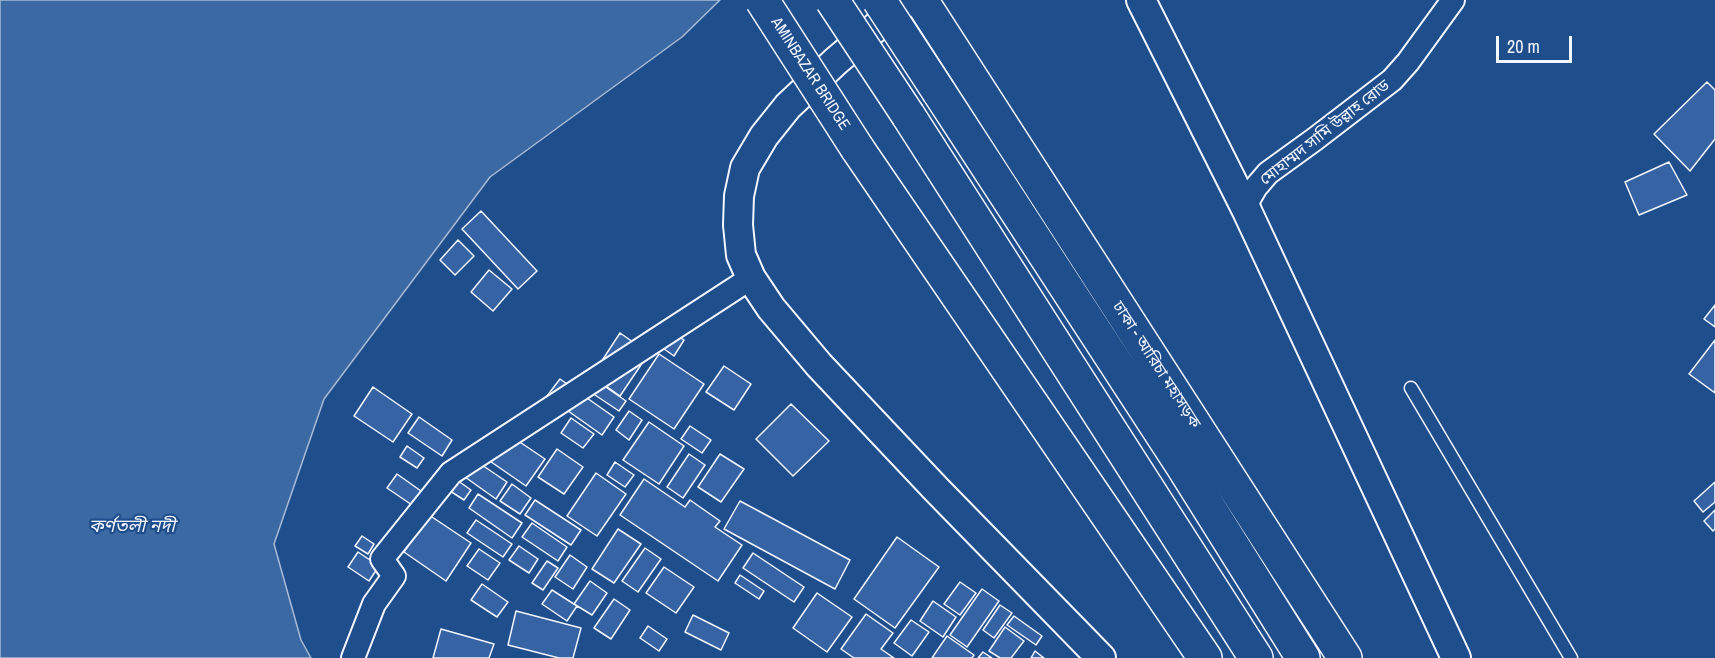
<!DOCTYPE html>
<html>
<head>
<meta charset="utf-8">
<style>
  body { margin:0 }
  #map { position:relative; width:1715px; height:658px; overflow:hidden; background:#1f4e8c; font-family:"Archivo Narrow",sans-serif }
  canvas { display:block }
  .scale { position:absolute; left:1496px; top:36px; width:76px; height:27px; box-sizing:border-box; border:3px solid #f2f6ff; border-top:0; padding-left:8px; font-size:18px; line-height:21px; white-space:nowrap; color:#f2f6ff; -webkit-text-stroke:4px #1f4e8c; paint-order:stroke }
</style>
</head>
<body>
<div id="map">
<canvas width="1715" height="658"></canvas>
<div class="scale">20 m</div>
</div>
<script>
const g = document.querySelector('canvas').getContext('2d');
g.lineJoin = 'round';
function paint(path, color) { g.fillStyle = color; g.fill(path, 'evenodd'); }
function trace(path, color, width, dash) { g.strokeStyle = color; g.lineWidth = width; g.lineCap = dash ? 'butt' : 'round'; g.setLineDash(dash || []); g.stroke(path); }
function label(font, color, halo, rows, align = 'center') {
  g.font = font + ' "Archivo Narrow","Noto Sans Bengali",sans-serif'; g.lineWidth = 4.5; g.setLineDash([]); g.textBaseline = 'middle'; g.strokeStyle = halo; g.fillStyle = color; for (const [text, x, y, turn = 0] of rows) {
    g.save(); g.translate(x, y); g.rotate((+turn || 0) * Math.PI / 180); g.textAlign = isNaN(turn) ? turn : align; if (halo) g.strokeText(text, 0, 0); g.fillText(text, 0, 0); g.restore();
  }
}
const water = new Path2D(`
  M0 0H720L682 37 490 177 324 399 274 544 301 640 311 658H0Z`);
paint(water, '#3b69a3');
trace(water, '#a8bbd7', 1.5);
const building = new Path2D(`
  M1707 82 1715 90V139L1690 171 1654 134Z
  M1669 162 1687 195 1639 215 1625 182Z
  M481 211 537 271 518 289 462 229Z
  M458 240 474 256 455 275 440 260Z
  M489 270 512 289 493 311 471 292Z
  M1715 305V327L1704 319Z
  M660 324 684 340 674 356 650 339Z
  M620 333 649 353 620 396 592 376Z
  M1715 340V393L1689 374Z
  M659 354 704 384 674 429 629 399Z
  M724 366 751 384 734 410 706 392Z
  M584 372 626 401 619 411 577 383Z
  M560 379 614 417 602 435 547 396Z
  M373 387 412 414 393 442 354 416Z
  M791 404 829 441 793 476 756 439Z
  M629 411 642 420 629 440 616 430Z
  M419 417 452 440 442 456 408 433Z
  M571 418 594 434 583 448 561 433Z
  M649 422 684 446 659 484 623 460Z
  M690 426 711 440 702 453 681 439Z
  M502 430 545 459 526 486 484 457Z
  M407 446 424 458 417 468 400 457Z
  M557 449 583 467 564 494 538 477Z
  M689 454 705 465 683 498 667 487Z
  M720 454 744 469 721 502 698 487Z
  M476 461 507 482 496 499 465 477Z
  M615 462 634 475 625 487 607 475Z
  M596 473 626 494 597 536 567 516Z
  M397 474 421 491 412 505 387 488Z
  M454 478 471 490 464 500 447 489Z
  M644 479 685 507 690 500 720 521 715 527 742 545 718 581 620 515Z
  M1715 482V502L1703 512 1694 501Z
  M512 484 531 498 520 514 500 501Z
  M478 494 522 523 512 538 469 508Z
  M535 500 581 530 571 545 525 515Z
  M740 501 850 560 835 589 724 529Z
  M1715 510V529L1713 531 1704 521Z
  M429 515 471 543 446 581 404 552Z
  M476 520 512 544 503 557 467 533Z
  M532 523 567 547 558 561 522 537Z
  M618 529 641 544 614 583 592 569Z
  M362 536 374 544 368 554 355 546Z
  M897 537 939 567 895 628 854 599Z
  M519 546 538 559 529 573 509 560Z
  M645 548 661 559 638 592 622 581Z
  M479 549 500 563 488 580 467 566Z
  M358 552 379 566 369 581 348 567Z
  M753 553 804 587 794 602 743 568Z
  M570 555 587 567 573 589 555 577Z
  M547 561 558 568 543 590 532 583Z
  M664 567 694 587 676 613 646 593Z
  M740 575 764 591 759 599 735 583Z
  M590 581 607 593 592 615 574 604Z
  M960 582 976 593 960 615 944 604Z
  M482 584 508 602 497 617 471 600Z
  M982 589 999 601 967 647 950 635Z
  M552 590 577 606 567 621 542 604Z
  M817 593 852 617 827 652 793 628Z
  M614 599 630 610 611 639 594 628Z
  M933 601 956 617 943 637 920 621Z
  M1000 605 1012 613 994 638 983 630Z
  M516 611 581 628 573 658H559L508 645Z
  M866 614 893 633 881 649 894 658H854L841 649Z
  M693 615 729 633 721 650 685 632Z
  M1014 616 1042 636 1036 645 1007 625Z
  M911 620 929 632 912 656 894 643Z
  M648 626 667 639 659 651 640 638Z
  M1005 627 1024 641 1011 658H1000L989 651Z
  M441 629 494 644 489 658H433Z
  M947 636 974 655 972 658H932Z
  M1035 651 1044 658H1031Z
  M983 652 992 658H978Z`);
paint(building, '#3563a3');
trace(building, '#f2f6ff', 1.5);
const service = new Path2D(`
  M1411 388 1571 658`);
const minor = new Path2D(`
  M1247 211 1249 199 1256 187 1268 173 1315 139 1392 80 1408 62 1453 0
  M353 658 374 604 394 576 382 559 451 473 751 278`);
const tertiary = new Path2D(`
  M908 0 836 61 788 106 764 136 745 168 739 196 738 225 741 255 751 278 771 308 819 365 936 489 1101 658
  M1141 0 1247 211 1456 658`);
const trunk = new Path2D(`
  M921 0 1345 658
  M939 92 1182 465 1303 658
  M908 115 1256 658
  M857 148 1205 658`);
trace(service, '#f2f6ff', 15);
trace(minor, '#f2f6ff', 26);
trace(tertiary, '#f2f6ff', 32);
trace(trunk, '#f2f6ff', 36);
trace(service, '#1f4e8c', 12);
trace(minor, '#1f4e8c', 22);
trace(tertiary, '#1f4e8c', 28);
trace(trunk, '#1f4e8c', 33);
const trunkBridge = new Path2D(`
  M762 0 857 148
  M832 0 908 115
  M879 0 939 92`);
trace(trunkBridge, '#f2f6ff', 36, []);
trace(trunkBridge, '#1f4e8c', 33);
label('16px', '#f2f6ff', '#1f4e8c', [
  ["AMINBAZAR BRIDGE",810,74,57],
  ["মোহাম্মদ সামি উল্লাহ রোড",1325,133,-38],
  ["ঢাকা - আরিচা মহাসড়ক",1156,365,57]
]);
label('italic 18px', '#f2f6ff', '#1f4e8c', [
  ["কর্ণতলী নদী",132,527]
]);
</script>
</body>
</html>
